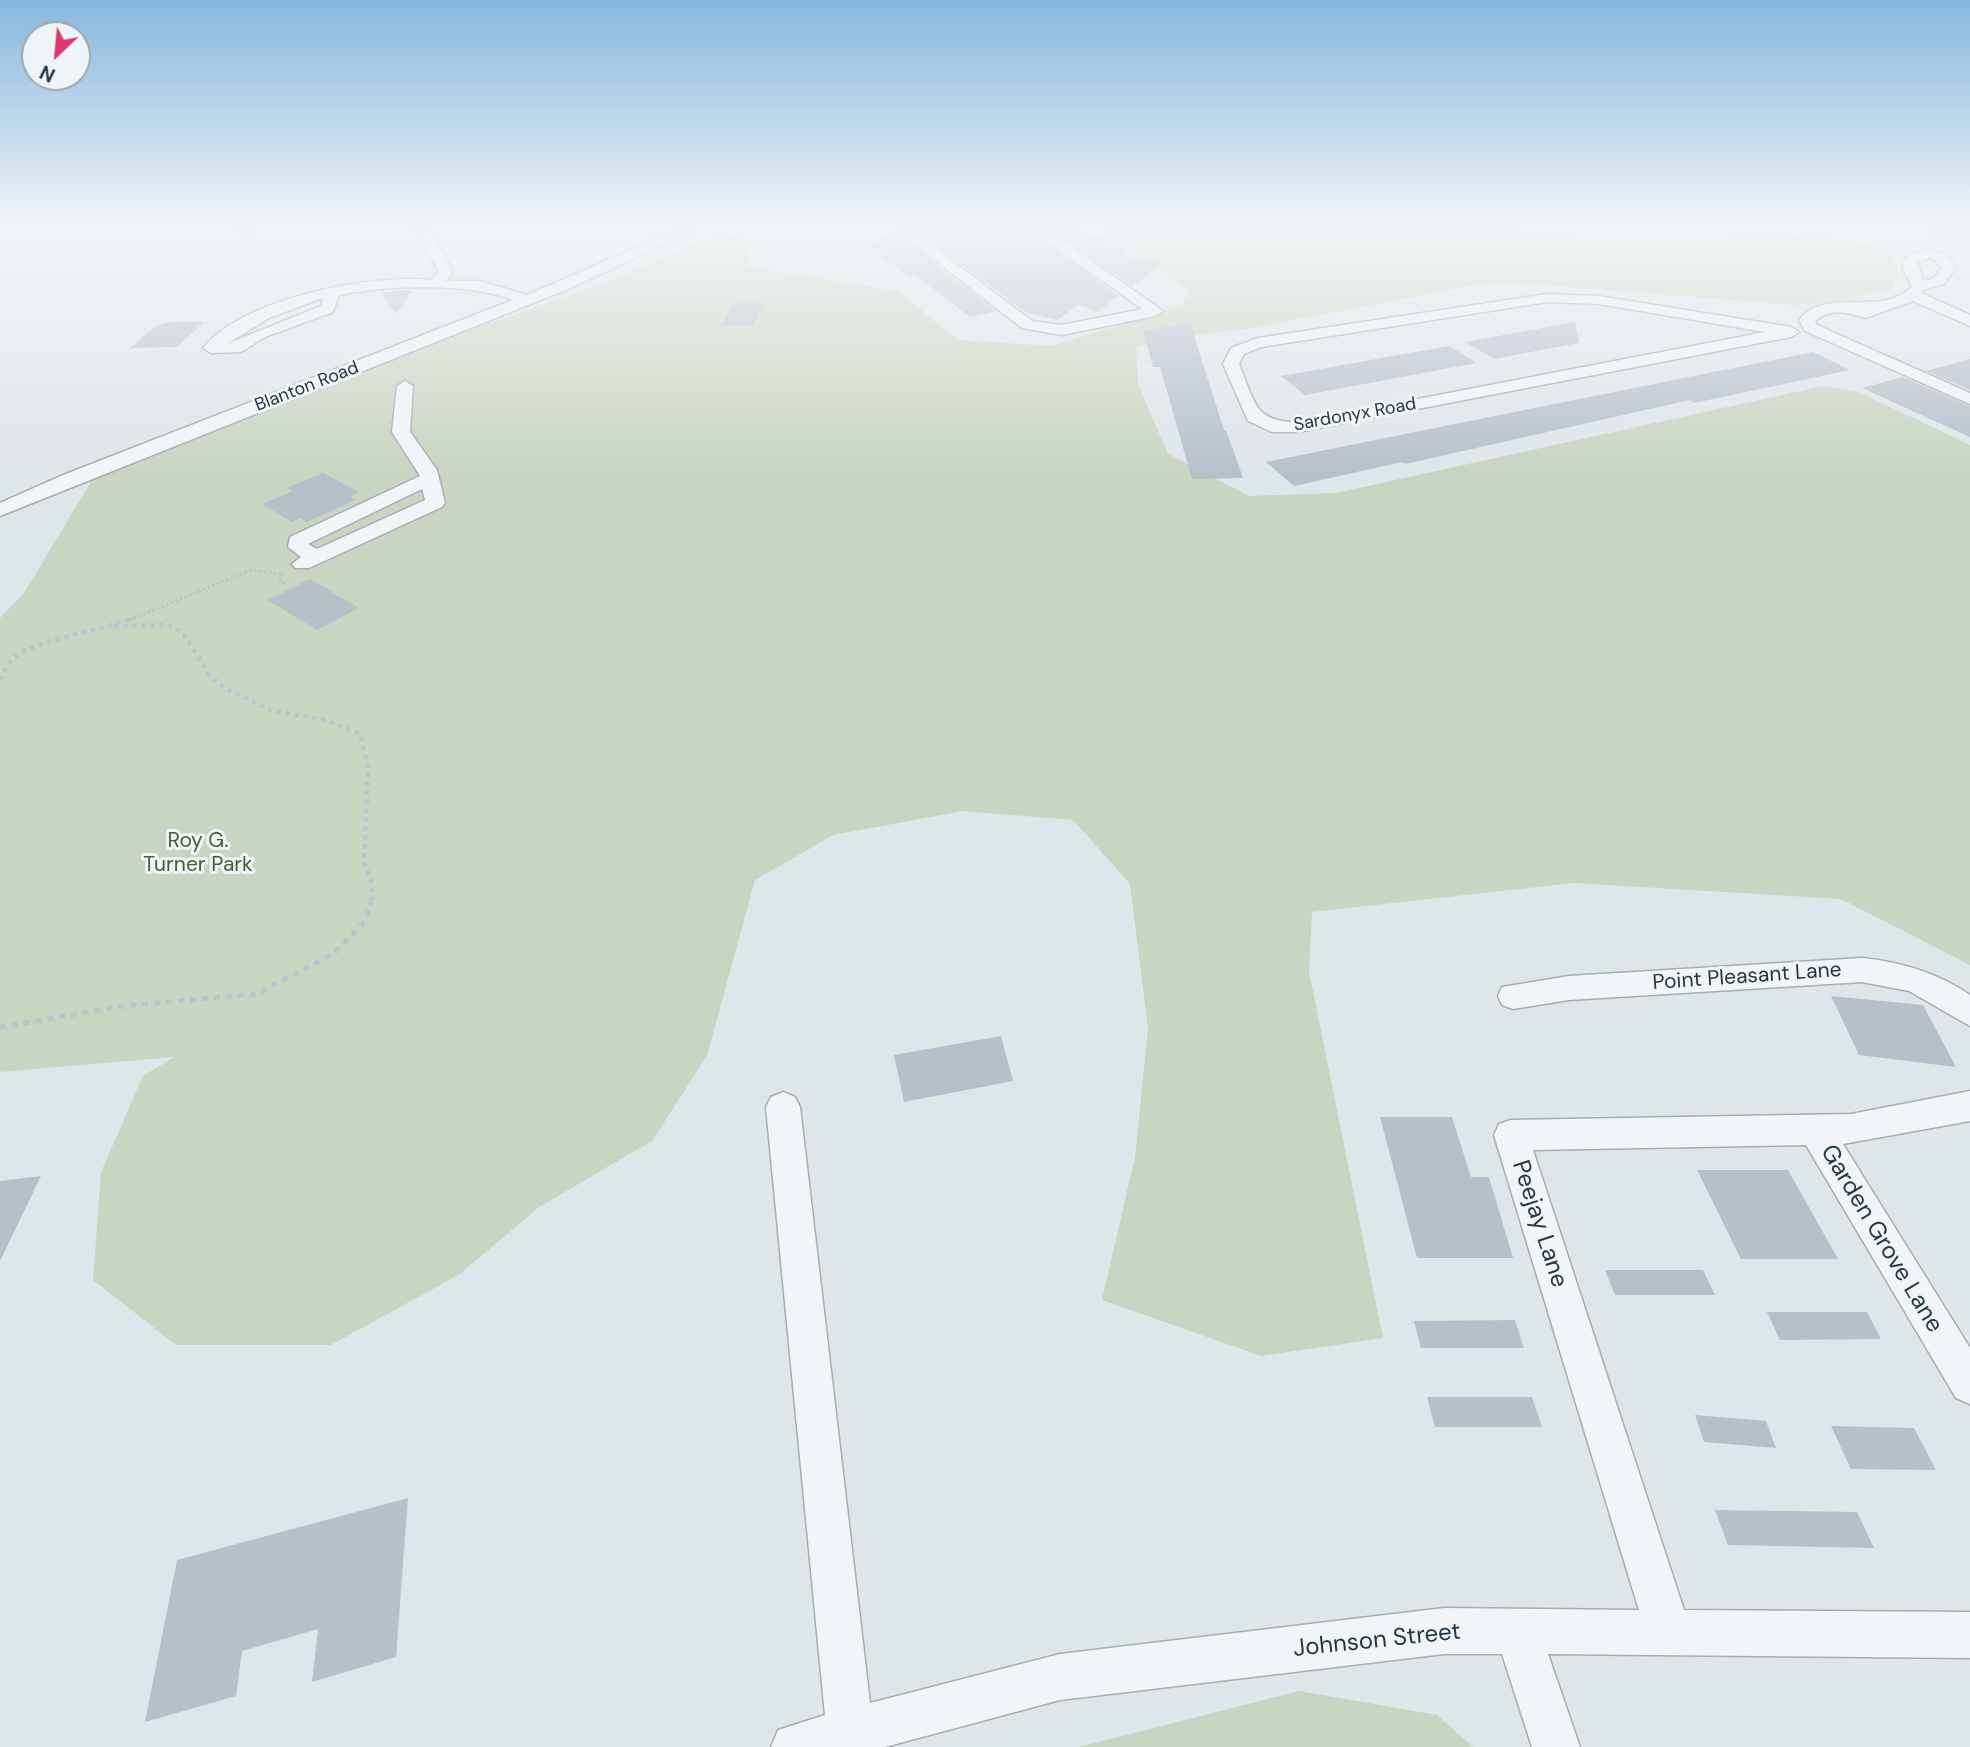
<!DOCTYPE html>
<html>
<head>
<meta charset="utf-8">
<style>
  body { margin:0 }
  #map { position:relative; width:1970px; height:1747px; overflow:hidden; background:#dfe6ea; font-family:"DM Sans",sans-serif }
  canvas { display:block }
  .north { position:absolute; left:21px; top:21px; width:70px; height:70px; box-sizing:border-box; background:#eff4f7; border:2px solid #9fa8af; border-radius:50%; rotate:206deg; font-size:19px; font-weight:700; line-height:28px; text-align:center; color:#263643 }
  .north::after { content:''; display:block; margin:auto; width:24px; height:32px; background:#db3870; clip-path:polygon(50% 0,100% 100%,50% 72%,0 100%) }
</style>
</head>
<body>
<div id="map">
<canvas width="1970" height="1747"></canvas>
<div class="north">N</div>
</div>
<script>
const g = document.querySelector('canvas').getContext('2d');
g.lineJoin = 'round';
function paint(path, color) { g.fillStyle = color; g.fill(path, 'evenodd'); }
function trace(path, color, width, dash) { g.strokeStyle = color; g.lineWidth = width; g.lineCap = dash ? 'butt' : 'round'; g.setLineDash(dash || []); g.stroke(path); }
function label(font, color, halo, rows, align = 'center') {
  g.font = font + ' "DM Sans",sans-serif'; g.lineWidth = 6; g.setLineDash([]); g.textBaseline = 'middle'; g.strokeStyle = halo; g.fillStyle = color; for (const [text, x, y, turn = 0] of rows) {
    g.save(); g.translate(x, y); g.rotate((+turn || 0) * Math.PI / 180); g.textAlign = isNaN(turn) ? turn : align; if (halo) g.strokeText(text, 0, 0); g.fillText(text, 0, 0); g.restore();
  }
}
paint(new Path2D(`
  M1100 229H1508C1601 251 1697 239 1792 237 1821 236 1853 243 1883 246L1899 270 1892 289 1846 300 1794 305 1495 281 1252 328 1162 339 1136 347 1138 384 1168 454 1249 496 1336 493 1823 386 1859 392 1970 445V965L1841 899 1574 883 1312 912 1309 972 1383 1338 1261 1356 1102 1300 1135 1157 1148 1028 1130 884 1073 820 963 811 833 835 755 880 707 1056 652 1141 539 1207 460 1274 331 1345H176L93 1280 101 1172 143 1076 174 1057 0 1072V618L24 593 92 480 408 352 626 275 693 244 733 235 748 244V267L899 291 957 340 1053 346 1183 304 1189 290Z
  M1299 1691 1437 1715 1473 1747H1079Z`), '#c9d5c0');
paint(new Path2D(`
  M914 229H1028L1119 296 1097 311 1078 305 1057 320 1025 312Z
  M1050 229H1067L1113 239 1103 245 1127 250 1120 255 1163 264 1132 286Z
  M894 232 996 311 970 317 915 275 909 277 878 254 885 251 866 246Z
  M412 290 396 314 382 293 383 292Z
  M733 303H763L753 326H722Z
  M171 322H204L177 347 130 348 157 325Z
  M1575 322 1579 343 1494 359 1465 342Z
  M1190 323 1224 430H1226L1243 478 1192 479 1160 367H1153L1143 331Z
  M1449 346 1477 363 1305 395 1281 376Z
  M1813 352 1850 370 1694 403 1690 400 1405 464 1402 462 1294 486 1266 462Z
  M1970 359V390L1926 371Z
  M1903 377 1970 406V437L1862 388Z
  M323 473 359 492 349 496 355 500 307 522 300 518 292 522 262 504 293 491 287 488Z
  M310 579 359 608 317 630 268 600Z
  M1831 996 1923 1005 1956 1067 1859 1055Z
  M1001 1036 1013 1081 904 1102 894 1055Z
  M1380 1117H1452L1471 1177H1489L1513 1258H1417Z
  M1697 1170H1788L1838 1259H1741Z
  M41 1176 0 1261V1181Z
  M1605 1270H1703L1715 1295H1615Z
  M1767 1312H1867L1881 1339 1780 1340Z
  M1515 1320 1524 1348H1421L1414 1321Z
  M1427 1397H1532L1542 1427H1435Z
  M1695 1415 1766 1421 1776 1448 1704 1442Z
  M1831 1426 1914 1428 1936 1470 1851 1469Z
  M408 1498 396 1657 312 1682 318 1629 242 1651 236 1696 145 1722 177 1560Z
  M1715 1510 1857 1512 1874 1548 1728 1545Z`), '#b6c0c8');
const minor = new Path2D(`
  M236 229H257L250 233Z
  M415 229H429L451 268 452 274 446 281H480L527 295 679 229H697L571 288 0 516V503L63 475 513 300C465 282 390 285 339 295L333 312 265 337 241 352 211 353 203 348C244 298 370 274 431 280L438 273 437 268ZM323 298 321 306 227 344 269 318Z
  M895 229H910L1032 321 1062 325 1142 309 1030 229H1046L1163 311 1155 316 1062 335 1022 328Z
  M1931 229 1970 231V239L1933 232Z
  M1926 249 1946 254 1956 267 1944 284 1925 289 1921 293 1970 315V326L1913 301 1865 318C1849 313 1832 307 1815 321L1817 325 1970 393V404L1805 331 1799 320C1827 285 1881 319 1912 286L1903 270V262L1910 255ZM1931 257 1942 267 1934 278 1924 281 1917 263Z
  M1547 294 1599 296 1791 327 1799 332 1791 337 1298 432H1272L1248 421 1223 364 1231 348 1258 338ZM1547 302 1599 304 1765 332 1298 422C1253 422 1255 401 1239 364L1244 354 1261 347Z
  M405 381 413 386 410 432 437 470 445 503 442 507 309 568H295L292 564 301 557 288 547 290 537 420 476 392 432 397 386ZM422 489 425 500 317 549 308 544Z
  M1862 958C1901 962 1938 973 1970 995V1026L1909 991 1862 982 1569 1000 1513 1009 1502 1005 1498 996 1502 987 1569 976Z
  M1970 1091V1121L1843 1144 1970 1348V1404L1956 1398 1806 1145 1533 1150 1684 1610 1970 1612V1658L1548 1654 1580 1747H1532L1502 1654H1444L1060 1700 885 1747H771L778 1730 825 1715 766 1107 771 1097 783 1092 795 1097 800 1107 870 1703 1060 1654 1444 1608 1639 1610 1494 1135 1499 1124 1511 1120 1851 1114Z`);
trace(minor, '#a4aeb5', 3);
trace(new Path2D(`
  M282 573 280 580 286 585
  M129 620 251 570 281 574`), '#bdc3c9', 2.5, [2.5, 2.5]);
trace(new Path2D(`
  M114 626 168 625 183 633 210 676 226 689 273 711 326 720 360 734 368 769 364 863 372 884 371 904
  M0 680C3 674 6 666 11 661 28 640 105 630 134 618`), '#bdc3c9', 4.5, [4.5, 4.5]);
trace(new Path2D(`
  M0 1027 123 1006 257 994 334 953 366 920 371 902`), '#bdc3c9', 5, [6, 6]);
paint(minor, '#f2f5f8');
const sky = g.createLinearGradient(0, 0, 0, 473);
sky.addColorStop(0, '#87b7de');
sky.addColorStop(0.48, '#f1f4f6');
sky.addColorStop(1, '#f1f4f600');
g.fillStyle = sky;
g.fillRect(0, 0, 1970, 473);
label('18px', '#263643', '#eff4f7', [
  ["Blanton Road",307,387,-21],
  ["Sardonyx Road",1355,415,-10]
]);
label('21px', '#446032', '#eff4f7', [
  ["Roy G.",198,841],
  ["Turner Park",198,865]
]);
label('21px', '#263643', '#eff4f7', [
  ["Point Pleasant Lane",1747,977,-4]
]);
label('24px', '#263643', '#eff4f7', [
  ["Peejay Lane",1539,1224,72],
  ["Garden Grove Lane",1881,1239,59],
  ["Johnson Street",1377,1641,-6]
]);
</script>
</body>
</html>
